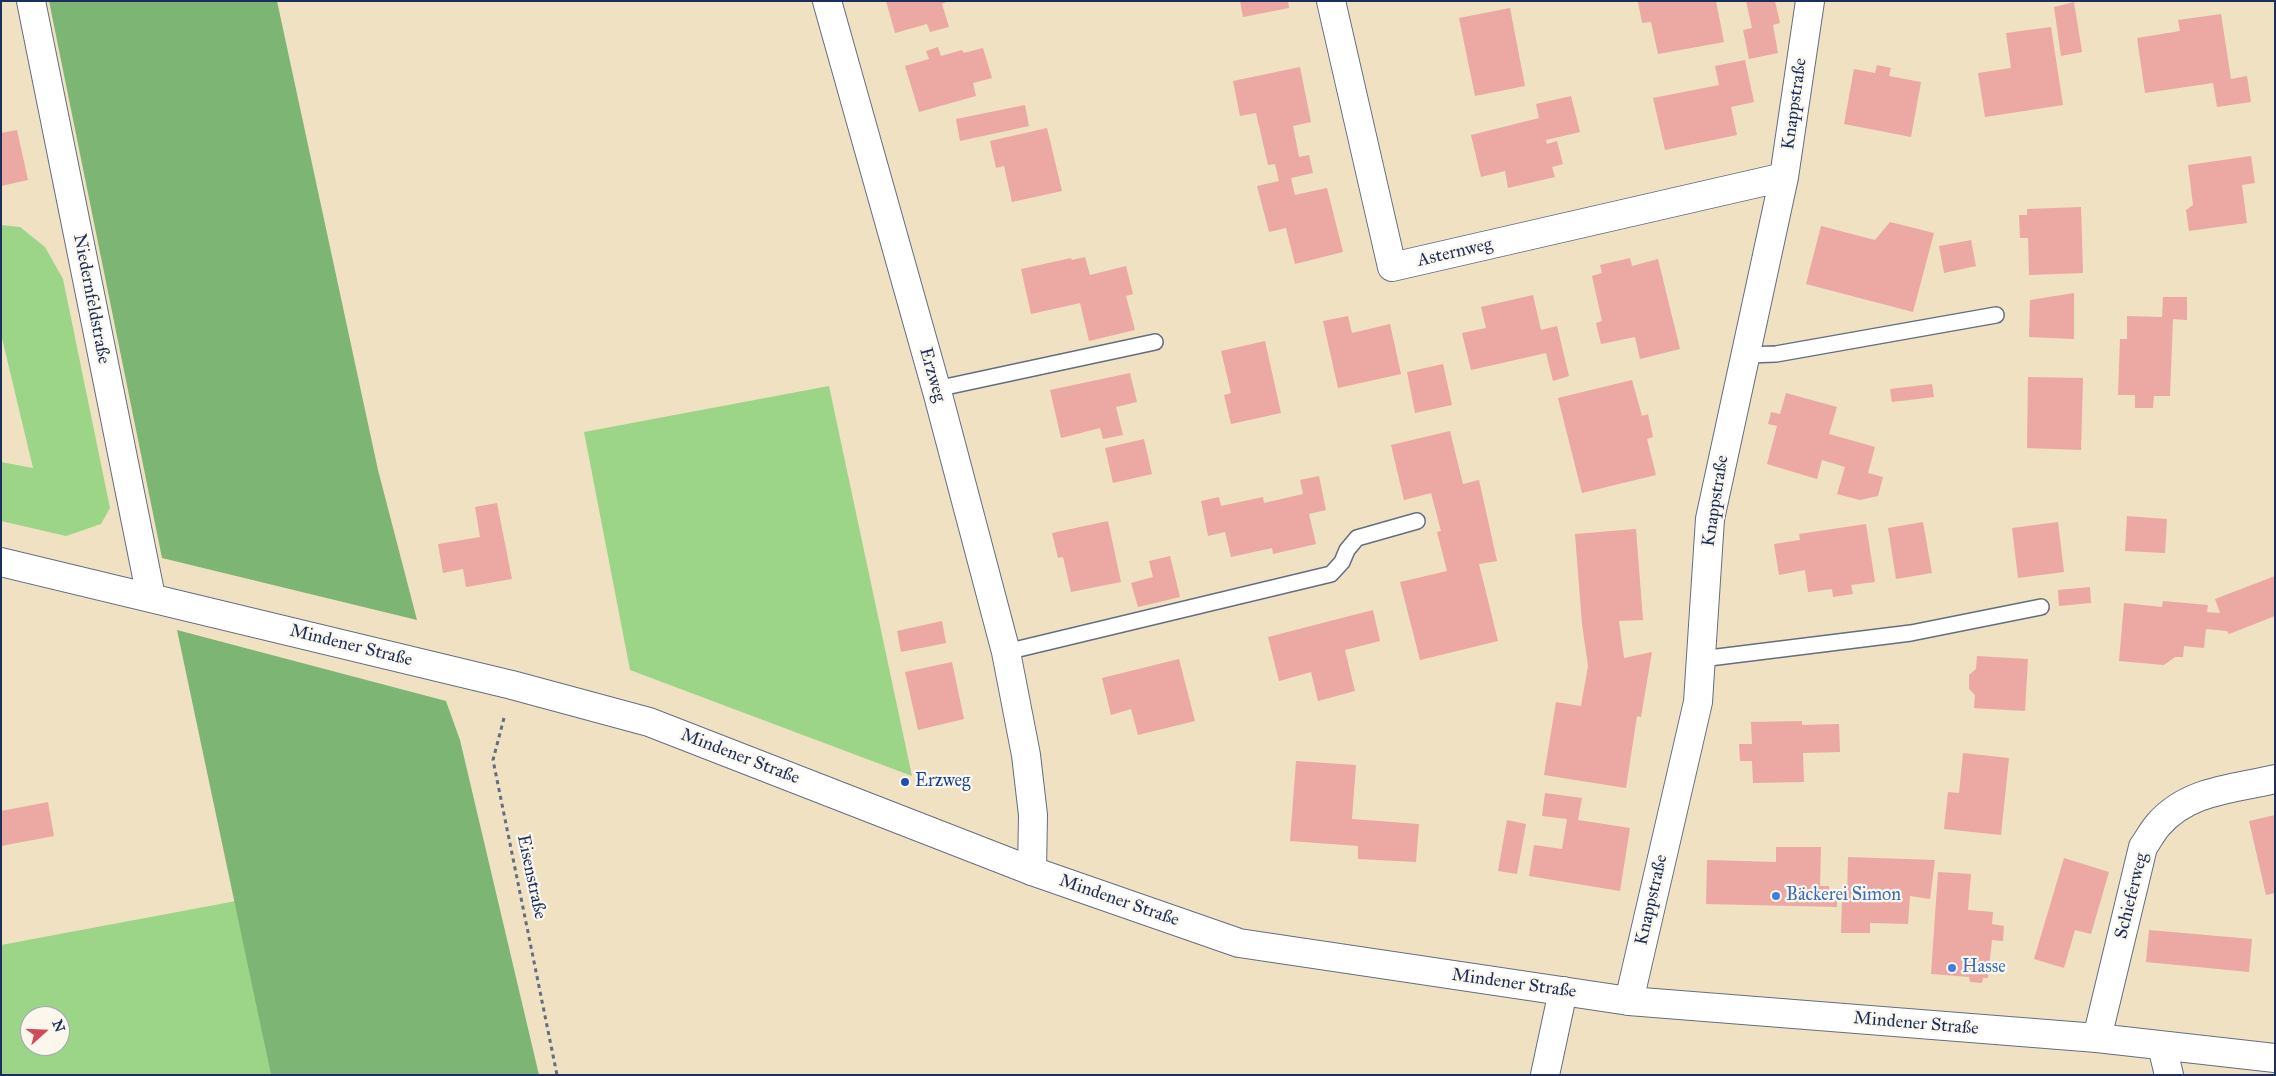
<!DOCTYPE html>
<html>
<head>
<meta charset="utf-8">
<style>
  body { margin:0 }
  #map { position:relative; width:2276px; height:1076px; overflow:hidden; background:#efe1c2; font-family:"IM FELL Great Primer",serif }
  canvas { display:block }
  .frame { position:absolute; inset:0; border:2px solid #1b2f5e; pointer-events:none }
  .north { position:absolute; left:20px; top:1006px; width:50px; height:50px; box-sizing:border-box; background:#fbf7ec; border:1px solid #a1a7b3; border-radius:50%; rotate:70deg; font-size:14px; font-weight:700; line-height:20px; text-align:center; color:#1b2f5e }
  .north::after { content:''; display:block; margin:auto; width:18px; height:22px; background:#d1495b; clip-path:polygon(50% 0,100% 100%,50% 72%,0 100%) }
</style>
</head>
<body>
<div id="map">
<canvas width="2276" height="1076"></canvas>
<div class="frame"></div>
<div class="north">N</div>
</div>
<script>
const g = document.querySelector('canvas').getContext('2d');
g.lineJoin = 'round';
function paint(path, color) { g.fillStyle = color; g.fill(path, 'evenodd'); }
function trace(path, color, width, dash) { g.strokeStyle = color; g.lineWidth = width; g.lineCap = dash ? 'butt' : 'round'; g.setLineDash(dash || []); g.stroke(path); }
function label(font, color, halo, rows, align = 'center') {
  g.font = font + ' "IM FELL Great Primer",serif'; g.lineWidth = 4.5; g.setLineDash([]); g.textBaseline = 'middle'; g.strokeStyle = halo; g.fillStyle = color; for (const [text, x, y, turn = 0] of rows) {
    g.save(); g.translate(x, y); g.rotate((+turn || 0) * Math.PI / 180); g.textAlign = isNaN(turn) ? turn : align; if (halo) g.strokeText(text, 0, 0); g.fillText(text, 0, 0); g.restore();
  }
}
paint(new Path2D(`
  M1 225 20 227 45 247 63 279 110 508 101 524 66 536 1 521V462L33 468 1 334Z
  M829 386 912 776 630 670 584 432Z
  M236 901 271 1075H1V945ZM30 1016H60V1046H30Z`), '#9cd588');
paint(new Path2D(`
  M49 1H277L378 470 417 620 162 558Z
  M177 630 446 701 460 740 539 1075H271Z`), '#7db674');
paint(new Path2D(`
  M886 1H948L942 4 949 27 930 32 927 24 895 33Z
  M1240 1H1288L1289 8 1243 17Z
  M1716 1 1724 42 1658 54 1651 22 1642 23 1638 2Z
  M1746 1H1775L1780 23 1773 25 1778 53 1749 59 1743 30 1752 28Z
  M2074 2 2082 52 2061 56 2054 7Z
  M1510 8 1525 86 1475 96 1459 18Z
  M2221 14 2231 79 2247 76 2251 102 2217 107 2213 83 2145 93 2137 38 2180 31 2178 20Z
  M2051 27 2063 105 1985 117 1978 73 2011 68 2006 33Z
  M938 47 941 56 962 50 964 53 983 48 992 78 973 83 976 96 919 112 905 66 929 59 926 51Z
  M1745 60 1754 102 1731 107 1737 135 1665 150 1653 98 1719 85 1715 66Z
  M1877 65 1891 68 1889 76 1921 82 1911 137 1844 124 1854 69 1875 73Z
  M1300 67 1311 122 1293 126 1299 157 1309 155 1313 173 1291 178 1295 195 1327 188 1343 252 1295 264 1286 228 1269 232 1257 186 1279 181 1275 164 1268 165 1256 113 1240 116 1233 81Z
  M1571 96 1580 132 1546 140 1547 144 1557 141 1563 164 1552 167 1555 177 1508 188 1505 171 1481 177 1471 135 1539 118 1536 104Z
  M1025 105 1029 126 960 141 956 119Z
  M1047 128 1062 191 1012 202 1004 166 996 168 990 141Z
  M17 130 28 180 1 186V133Z
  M2251 156 2255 183 2242 185 2247 223 2189 231 2186 210 2193 205 2188 165Z
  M2081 207 2083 273 2029 275 2028 238H2020L2019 215H2027V209Z
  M1890 222 1934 233 1913 312 1806 284 1821 226 1875 240Z
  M1971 240 1976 266 1944 273 1939 246Z
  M1085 257 1090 275 1126 266 1133 294 1126 296 1135 330 1089 341 1080 303 1031 314 1021 269 1071 258 1072 260Z
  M1630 258 1632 266 1658 259 1680 349 1640 359 1635 337 1601 344 1596 323 1602 321 1592 276 1602 273 1600 265Z
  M2074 293V339L2029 337 2030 300Z
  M1533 295 1541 330 1557 326 1569 376 1553 381 1546 353 1471 370 1462 333 1486 328 1481 307Z
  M2163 297H2187V320L2173 319 2170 396H2154L2153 408H2135V395H2118L2120 339H2127V316L2162 317Z
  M1348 316 1352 333 1390 324 1401 374 1338 388 1323 321Z
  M1265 341 1281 413 1231 424 1224 395 1231 393 1221 351Z
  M1443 364 1452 405 1415 413 1407 372Z
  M1130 373 1137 402 1116 407 1123 435 1103 439 1100 428 1061 438 1050 390Z
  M2028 377 2083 378 2081 450 2027 448Z
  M1632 380 1642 416 1648 414 1653 437 1647 439 1656 475 1582 493 1558 398Z
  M1932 384 1934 397 1892 402 1890 389Z
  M1786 393 1837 407 1829 434 1875 447 1868 473 1883 477 1878 496 1860 500 1837 494 1845 467 1822 460 1817 479 1767 464 1777 426 1768 424 1771 412 1780 414Z
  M1450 431 1463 484 1479 480 1497 561 1479 564 1498 641 1420 660 1400 582 1447 571 1437 532 1441 531 1431 493 1404 500 1391 445Z
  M1144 439 1152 474 1113 483 1105 448Z
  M1319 476 1326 510 1309 514 1316 544 1273 554 1272 548 1231 557 1225 532 1208 536 1201 501 1219 497 1221 506 1263 497 1264 503 1303 494 1300 480Z
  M497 503 512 579 466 587 463 569 443 573 438 544 480 537 475 507Z
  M2127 516 2167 519 2165 553 2125 551Z
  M1108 521 1121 582 1071 592 1063 557 1058 558 1052 533Z
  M1923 522 1932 573 1896 579 1888 528Z
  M2058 522 2064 572 2018 578 2012 528Z
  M1866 524 1875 582 1851 585 1853 594 1833 597 1832 589 1808 592 1805 570 1779 575 1774 544 1800 540 1799 534Z
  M1636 529 1643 620 1619 621 1624 658 1652 652 1641 717 1637 716 1626 788 1544 775 1556 702 1581 706 1588 666 1582 624 1575 534Z
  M1170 556 1180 597 1138 607 1131 583 1153 577 1149 561Z
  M2275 576V616L2229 634 2227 631 2206 629 2204 648 2184 646 2183 657H2175L2164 665 2119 661 2124 603 2162 607 2163 601 2208 605 2207 612 2220 613 2215 599Z
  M2090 587 2091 603 2059 606 2058 590Z
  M1373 610 1380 641 1345 650 1355 691 1318 701 1311 672 1279 681 1268 637Z
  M942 621 946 643 901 652 897 631Z
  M1977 656 2028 659 2025 711 1974 708 1975 695 1969 689V675L1976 669Z
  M1179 659 1195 721 1138 735 1131 709 1111 715 1102 678Z
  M952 662 964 719 918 730 905 672Z
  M1802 721V725L1839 724 1840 752 1803 753 1804 782 1753 783 1752 761H1740L1739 744H1752L1751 722Z
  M1963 753 2009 758 2001 835 1944 829 1948 792 1959 793Z
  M1296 761 1356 765 1352 819 1419 824 1416 862 1358 859V846L1290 841Z
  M1545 793 1582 798 1578 820 1630 828 1620 891 1529 876 1534 845 1562 849 1567 819 1542 816Z
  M48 802 54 836 1 846V811Z
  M2275 815V893L2266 895 2249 821Z
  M1507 820 1526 824 1517 874 1498 871Z
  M1776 847H1821L1820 886H1829V895H1837V907L1706 904 1707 860 1776 862Z
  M1848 857 1935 860 1930 899 1910 896 1908 924 1870 923V933H1841L1842 899H1847Z
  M2064 858 2109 872 2091 934 2075 930 2064 968 2034 959Z
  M1938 872 1971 874 1968 910 1993 912 1992 924 2004 926 2003 941 1992 940 1988 978H1983L1982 983 1970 982 1969 977 1931 974Z
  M2149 930 2252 939 2249 972 2146 962Z`), '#eca8a2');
const service = new Path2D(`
  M1745 355 1776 354 1996 315
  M936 389 1155 342
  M1006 652 1331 574 1342 562 1347 550 1357 538 1417 521
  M1701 659 1911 633 2041 607`);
const minor = new Path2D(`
  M31 1 151 597
  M827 1 938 395 1006 652 1026 755 1033 815 1032 871
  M1331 1 1392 267 1784 177
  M1629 1001 1698 702 1710 519 1784 177 1810 1
  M2097 1038 2143 847C2148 840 2152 832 2158 825 2188 790 2233 789 2275 779
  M2162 1046 2169 1075
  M1545 1075 1563 991`);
const tertiary = new Path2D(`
  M1 562 512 685 649 722 1032 871 1239 943 1629 1001 2097 1038 2275 1058`);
trace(service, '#656d81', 18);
trace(minor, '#656d81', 30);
trace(tertiary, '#656d81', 30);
trace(new Path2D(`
  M504 718 493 760 557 1075`), '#656d81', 3, [4, 4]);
trace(service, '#fff', 15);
trace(minor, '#fff', 28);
trace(tertiary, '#fff', 28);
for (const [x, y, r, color] of [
  [905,782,5,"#1a4fb4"],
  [1776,896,5,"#3f7fe0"],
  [1952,968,5,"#3f7fe0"]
]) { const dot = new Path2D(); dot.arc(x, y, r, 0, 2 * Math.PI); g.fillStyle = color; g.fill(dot); trace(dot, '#fbf7ec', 2); }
label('18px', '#1b2f5e', '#fbf7ec', [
  ["Knappstraße",1795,104,-82],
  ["Asternweg",1455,253,-13],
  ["Niedernfeldstraße",91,299,79],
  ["Erzweg",932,375,74],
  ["Knappstraße",1716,501,-81],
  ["Mindener Straße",351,646,14],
  ["Mindener Straße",740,757,21],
  ["Eisenstraße",531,877,78],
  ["Schieferweg",2132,896,-76],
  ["Knappstraße",1652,900,-77],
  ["Mindener Straße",1119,901,19],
  ["Mindener Straße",1514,984,8],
  ["Mindener Straße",1916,1024,5]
]);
label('18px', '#164399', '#fbf7ec', [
  ["Erzweg",915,782]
], 'left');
label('18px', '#366cbe', '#fbf7ec', [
  ["Bäckerei Simon",1786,896],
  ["Hasse",1962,968]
], 'left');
</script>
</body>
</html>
